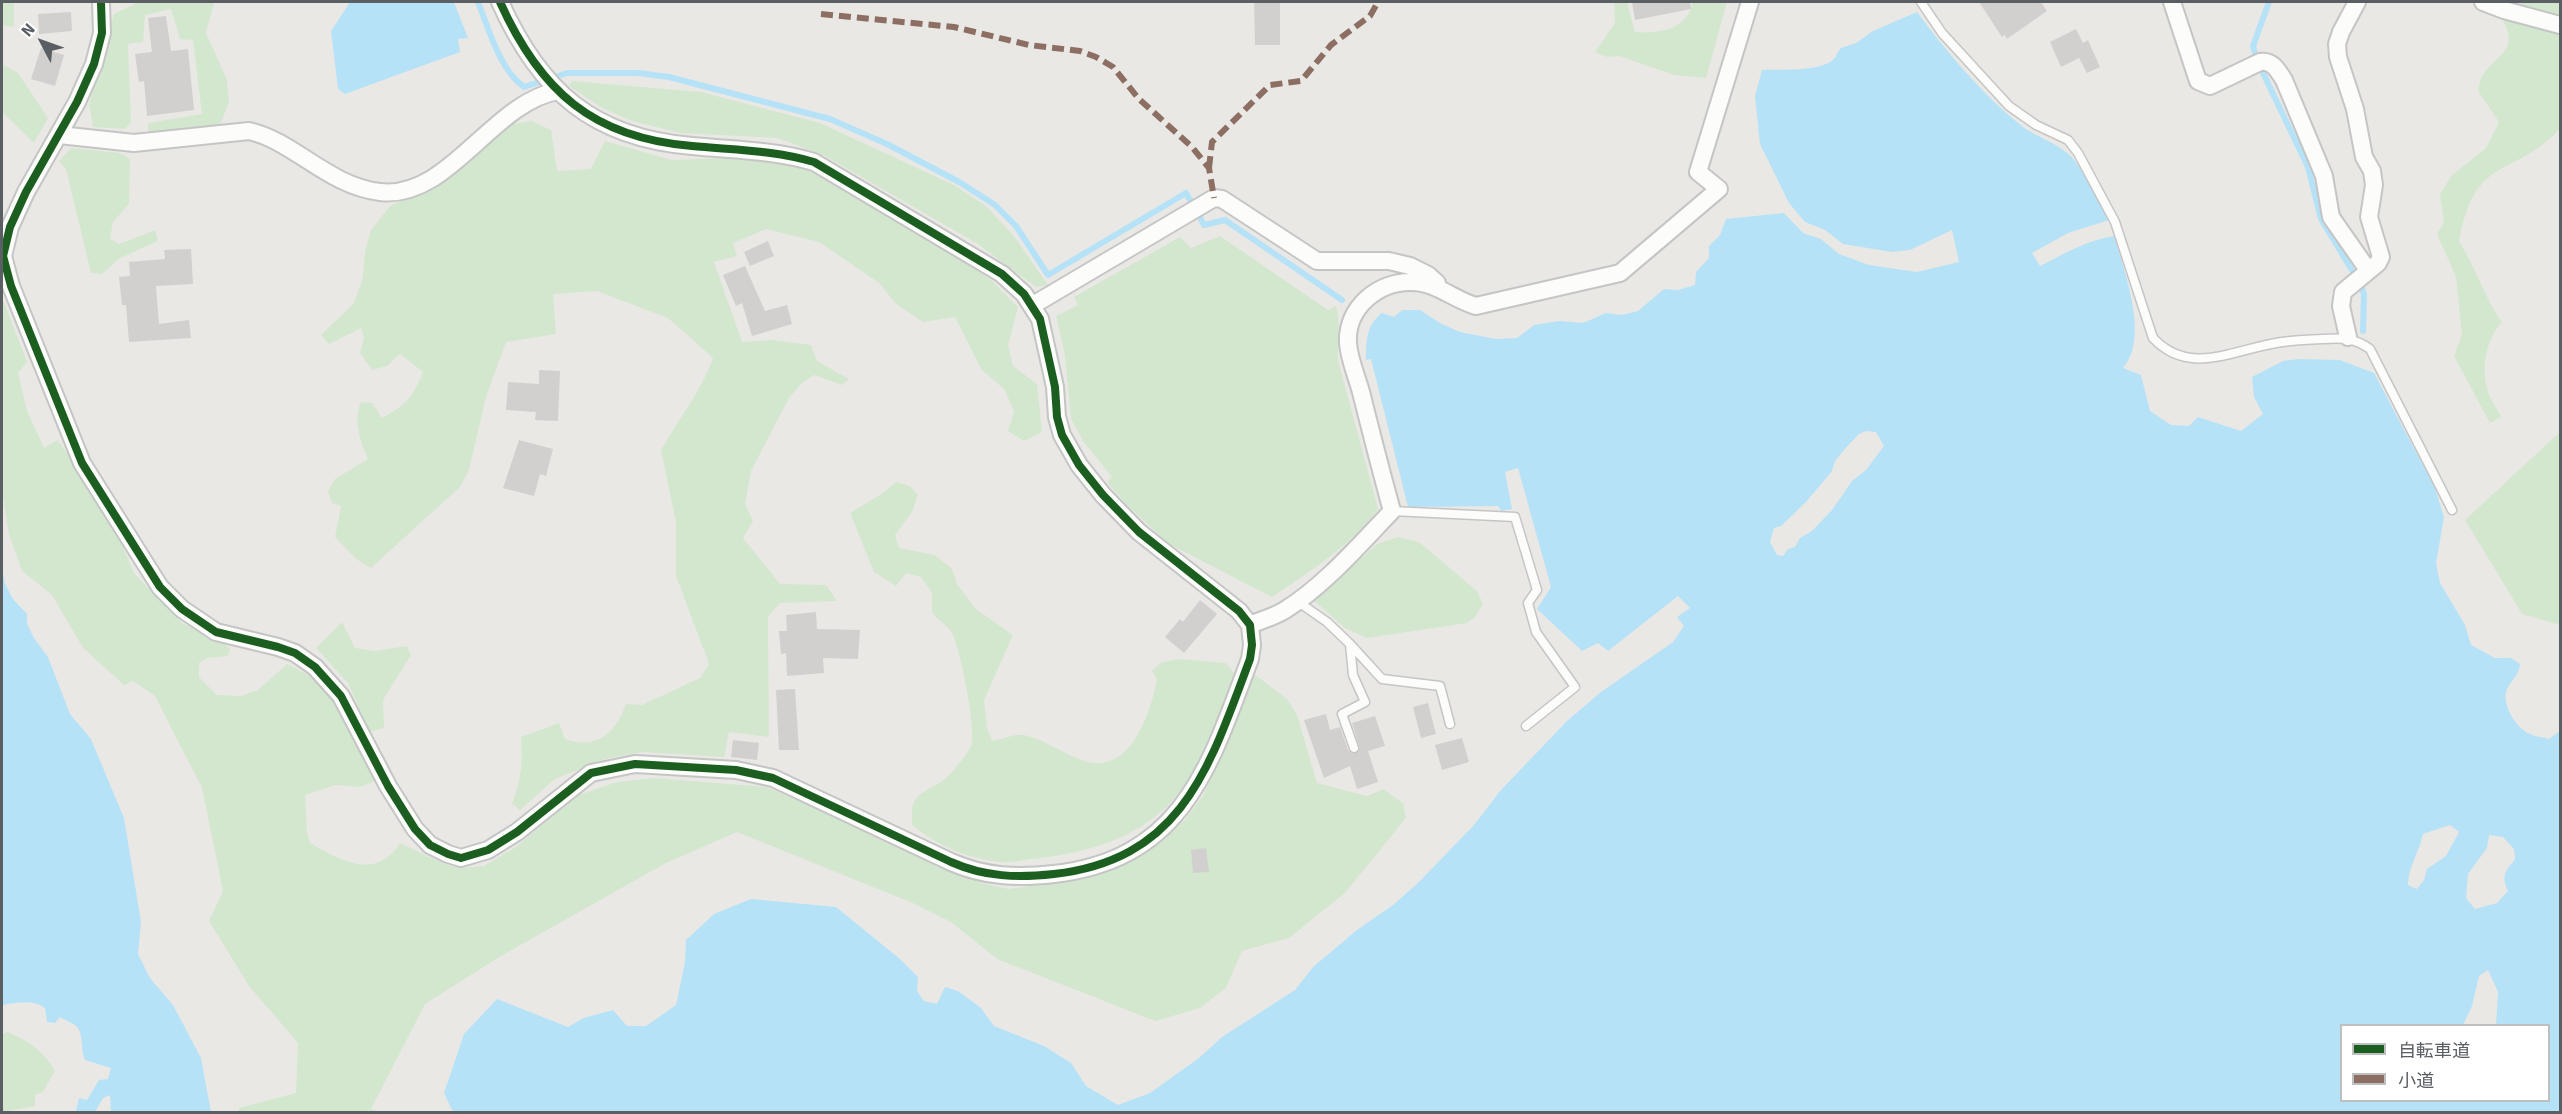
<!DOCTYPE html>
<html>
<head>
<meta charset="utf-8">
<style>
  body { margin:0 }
  #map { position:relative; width:2562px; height:1114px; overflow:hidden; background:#eae8e5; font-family:Signika,"Noto Sans JP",sans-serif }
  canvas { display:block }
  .frame { position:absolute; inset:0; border:3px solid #5a5f63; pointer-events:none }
  .legend { position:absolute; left:2340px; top:1024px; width:210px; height:78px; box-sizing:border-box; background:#fff; border:2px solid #bdbfc1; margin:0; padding:8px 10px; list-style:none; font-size:18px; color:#5a5f63 }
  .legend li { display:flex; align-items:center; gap:12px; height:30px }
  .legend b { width:30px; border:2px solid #bdbfc1 }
  .north { position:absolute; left:12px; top:12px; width:60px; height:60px; -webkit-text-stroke:4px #fff; paint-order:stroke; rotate:311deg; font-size:16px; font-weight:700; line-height:24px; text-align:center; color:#5a5f63 }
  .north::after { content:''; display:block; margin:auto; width:21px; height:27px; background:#5a5f63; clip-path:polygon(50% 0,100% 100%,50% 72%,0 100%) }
</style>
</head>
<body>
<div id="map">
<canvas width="2562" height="1114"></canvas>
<div class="frame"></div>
<ul class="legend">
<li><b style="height:8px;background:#1b5e20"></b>自転車道</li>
<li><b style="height:8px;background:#8d6e63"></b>小道</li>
</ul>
<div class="north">N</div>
</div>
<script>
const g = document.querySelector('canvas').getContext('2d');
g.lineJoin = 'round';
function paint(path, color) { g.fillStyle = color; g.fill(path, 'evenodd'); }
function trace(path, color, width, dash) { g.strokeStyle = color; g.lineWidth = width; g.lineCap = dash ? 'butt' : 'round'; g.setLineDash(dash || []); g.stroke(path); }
paint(new Path2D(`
  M2 2H14V27L2 25Z
  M155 2H214L206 33 227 80 229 101 221 123 212 128 148 132V123L202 114 193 40 180 39 171 9 145 15 143 42 128 44 131 123 125 129 93 127 89 104 114 14 137 3Z
  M1614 2H1627L1635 32C1660 33 1686 31 1693 2H1727L1706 78 1674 75 1619 56 1607 57 1595 52 1615 23Z
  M2522 2H2560V129C2511 180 2475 153 2459 242 2477 268 2483 296 2502 322 2487 338 2481 366 2487 388 2489 398 2497 408 2501 417L2490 423 2454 356 2462 334 2456 277 2437 234 2444 222 2440 194 2451 176 2486 148 2499 122 2478 91C2479 86 2480 80 2482 76 2495 56 2520 50 2503 21Z
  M2 64 18 73 48 118 34 143 2 112Z
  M572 81 701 92 820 123 954 185 986 206 1014 236 1048 285 1036 287 978 244 825 156 778 138 680 133 632 121 602 108 569 86Z
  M532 121 551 130 557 171 591 169 605 141 672 160 724 158 796 163 956 256 991 280 1018 307 1008 345 1013 366 1037 384 1042 432 1024 441 1008 431 1014 412 1005 390 981 369 955 317 923 322 896 304 879 283 819 242 766 229 733 243 737 256 714 262 742 342 771 340 811 345 817 361 849 379 842 385 814 375 802 383 789 398 751 471 745 504 753 521 743 538 780 584 826 585 837 601 780 603 768 617 769 737 729 732 724 757 643 752 605 759 555 779 520 810 512 804C521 780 523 762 521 737L559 723 565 739C598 750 615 733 626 704L642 705 700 678 709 664 676 576V522L661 450C679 418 701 392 713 358L668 318 597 291 553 294 556 334 506 342 486 397 469 470 460 487 371 568 356 559 335 537 341 506 332 503 328 491 335 479 368 459C360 441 353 420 361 402L372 403 382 418C405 406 413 397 423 372L400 354 387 366 372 370 360 353 364 338 361 328 329 344 321 335 354 303 363 277 365 252 371 230 390 206 424 190 507 125Z
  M71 148 120 153 130 159 129 204 113 222 110 239 119 244 155 230 158 241 120 258 102 274 91 273 66 169 59 161Z
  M1220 236 1328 310 1336 306C1341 324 1337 342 1338 360L1378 509C1352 545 1309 572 1272 597L1169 544 1126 504 1107 482 1112 477 1083 441 1071 419 1065 355 1056 316 1078 305 1074 297 1180 237 1191 248Z
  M2 297 27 362 18 373 27 411 44 448 58 440 111 519 134 573 182 623 223 642 230 649 228 656 207 658 199 663V677L217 695 241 696 258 690 287 664C301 671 316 678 327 690 349 714 362 751 375 781L360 787 336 785 305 795 307 833 310 843C342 861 376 881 400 843L447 865 461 868 484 866 516 847 576 796 617 782 654 778 766 787 930 856 981 883 1009 889 1066 881 1113 868 1160 843 1186 819 1204 794 1254 674 1287 699 1297 715 1317 783 1367 796 1383 789 1403 803 1406 818 1345 893 1289 938 1242 951 1226 988 1200 1008 1155 1021 997 959 951 922 915 904 737 832 666 863 501 956 425 1004 371 1109 381 1112H239V1108L296 1093 298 1043 249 986 209 921 223 891 202 788 155 696 133 681 124 685 83 648 52 595 22 571 9 535 2 490Z
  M2560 432V625L2522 614 2465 520Z
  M896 482 910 486 918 495 912 512 895 535 899 548 935 555 952 569 957 584 976 609 1013 635 984 700 987 728 992 741C1001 740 1015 733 1024 735 1043 739 1061 752 1079 759 1128 780 1150 716 1157 679L1152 671 1162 662 1180 659 1226 663 1234 673C1231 695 1222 712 1212 732 1201 755 1191 781 1173 800 1137 840 1084 853 1033 859 1023 860 1011 863 1001 862 968 859 939 846 913 826 908 796 919 795 941 782 950 776 966 756 971 746 977 732 960 647 952 633 947 626 938 619 932 613V593L921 577 906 573 896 586 874 572 850 513 883 493Z
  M1398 537 1419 542 1477 591 1483 604 1475 617 1467 623 1367 638 1345 628 1313 600 1377 544Z
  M342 622 355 648 375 651 407 646 411 655 383 700 384 728 369 732 348 683 316 648Z
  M8 1032C30 1042 43 1050 55 1071L43 1092 35 1095V1106L2 1112V1034Z`), '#d3e7cf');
paint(new Path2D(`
  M350 2H454L468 38 458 39 460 52 345 94 338 89 331 31Z
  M1917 12C1947 52 1979 91 2018 123 2035 138 2060 142 2075 161 2088 178 2098 201 2109 220L2068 233 2032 253 2040 266C2064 254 2087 240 2114 236 2124 270 2150 338 2123 368L2141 375 2150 411 2171 425 2189 426 2198 417 2241 431 2263 414 2254 397 2252 377 2283 361 2299 359 2340 360 2374 373 2435 488 2444 517 2436 563 2440 583 2465 625 2471 645 2495 658H2511L2520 664C2519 677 2509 681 2506 692 2503 707 2517 729 2530 734 2536 737 2543 737 2549 739L2560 731V1112H453L444 1093 464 1034 497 999 568 1027 584 1018 613 1010 627 1026H646L676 1005 685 962 686 940 714 914 751 899 836 907 900 959 918 977 917 991 924 1001 937 1004 945 987 958 991 981 1008 994 1026 1044 1046 1071 1063 1086 1086 1118 1105 1150 1093 1199 1058 1222 1037 1295 990 1313 967 1357 930 1393 905 1418 883 1474 825 1501 790 1567 721 1601 692 1673 642 1684 626 1677 617 1690 608 1678 596 1608 651 1598 643 1582 651 1537 609 1551 587 1518 468 1505 472 1512 509 1501 511 1498 506 1408 507 1371 359 1366 360C1366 341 1366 325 1382 313L1394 317 1402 310H1420L1440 323 1460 332 1496 339 1517 338 1534 325 1559 321 1583 323 1606 313 1622 315 1638 311 1664 289 1678 290 1695 285 1696 272 1709 258V246L1720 235 1726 219 1784 213 1803 233 1821 239 1839 254 1869 265 1917 272 1959 262 1952 230 1910 250 1892 252 1843 244 1825 230 1805 222 1789 203 1760 144 1755 96 1762 70C1779 69 1819 72 1833 60 1836 57 1838 51 1841 48L1856 43 1873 31ZM2450 825 2459 832 2446 856 2427 869 2424 880 2417 889 2408 885C2408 867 2419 853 2423 834ZM2489 835 2503 837 2514 849 2515 860C2505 870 2501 877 2508 891L2497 903 2475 909 2466 898 2468 874 2487 848ZM2488 970 2498 992 2496 1025 2548 1026V1100H2342V1026L2463 1025 2472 1006 2479 976Z
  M2 567 5 584 13 599 27 614V624L34 638 48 657 70 714 91 739 124 818 141 922 138 954 150 978 173 1005 201 1058 211 1112H111L110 1095 103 1098 95 1112H76L79 1098 87 1100 99 1080 108 1079 111 1068 85 1060C80 1050 84 1035 77 1027 73 1022 65 1021 60 1017L55 1023 47 1022 45 1008C33 999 16 1003 2 1005Z`), '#b6e2f7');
paint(new Path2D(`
  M1866 431 1876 432 1884 446 1866 470 1852 481 1832 510 1812 531 1800 538 1795 547 1788 549 1783 556 1777 555 1770 542 1774 528 1781 526 1806 502 1832 471 1835 461 1843 451 1859 434Z`), '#eae8e5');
trace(new Path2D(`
  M478 2C489 29 499 69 524 87L567 73H638L669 77 830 119 887 144 961 183 995 205 1016 226 1048 275 1186 193 1204 225 1225 220 1342 300
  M2256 57 2253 46 2269 2
  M2263 73 2308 167 2321 219 2353 272
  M2361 285 2364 294 2363 331`), '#b6e2f7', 6);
paint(new Path2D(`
  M1254 2H1280V45H1255Z
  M1632 2H1690L1691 9 1635 20Z
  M1979 2H2041L2047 11 2007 39 2005 35 2002 37Z
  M71 12 72 31 39 34 38 14Z
  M166 16 171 51 188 49 194 110 147 116 144 81 139 82 135 54 152 52 148 18Z
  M2076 29 2083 43 2088 40 2100 67 2087 73 2079 58 2061 67 2050 42Z
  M41 48 64 55 55 86 31 79Z
  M768 241 774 256 750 266 744 252Z
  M191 249 193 284 156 286 159 324 189 320 191 338 129 342 126 305H122L119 277 130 276 129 262 165 259 164 250Z
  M745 266 765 311 787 305 792 324 752 336 742 303 736 306 723 275Z
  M539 370 560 371 558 421 535 420 536 412 506 410 508 382 539 384Z
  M519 440 553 449 546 476 540 474 534 496 503 488Z
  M1200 600 1217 614 1184 653 1165 637 1180 619 1183 622Z
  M816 612 817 629 860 630 858 659 823 658 824 673 787 676 786 653 781 654 779 631H787L786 615Z
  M795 689 799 750H779L776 690Z
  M1428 703 1436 734 1421 738 1413 707Z
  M1326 714 1330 730 1340 727 1348 750 1353 754 1360 749 1352 723 1375 716 1385 746 1368 751 1378 782 1357 789 1350 766 1324 778 1304 720Z
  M1462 738 1469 762 1442 770 1435 745Z
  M733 740 759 743 757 760 731 757Z
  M1206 848 1209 872 1193 873 1191 850Z`), '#d2d0cf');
const service = new Path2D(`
  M1921 2 1942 33 2009 106 2036 125 2068 140 2078 153 2115 222 2153 338C2188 375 2229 352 2271 344 2288 340 2305 340 2322 339 2342 338 2353 337 2370 349L2452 510
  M1392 511 1515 517 1537 590 1528 603 1536 632 1575 687 1526 726
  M1297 601 1327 622 1350 644 1353 675 1365 702 1342 714 1354 748
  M1350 644 1382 679 1440 686 1450 724`);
const minor = new Path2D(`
  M101 2 102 33 94 64 77 102 26 192 10 227 3 256 11 286 82 463 160 587 182 609 216 632 278 647 295 653 315 667 341 696 388 786 415 829 430 845 448 854 461 858 488 850 517 832 591 773 635 764 736 770 773 778 951 862C985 877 1017 878 1054 874 1184 859 1210 765 1250 659L1252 645 1250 625 1239 611 1139 532 1103 495 1079 465 1062 435 1057 417 1055 387 1040 319 1024 294 1002 274 814 162C774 150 733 150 692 146 593 138 540 91 500 2
  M2172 2 2198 81 2210 86 2260 62C2273 60 2278 71 2284 80L2324 176 2331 217 2368 270
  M2483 2 2504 10 2560 25
  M59 135 134 143 249 131C294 141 328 186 380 192 449 200 492 102 558 91
  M1033 305 1214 198 1222 199 1317 261H1389L1410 266 1428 275 1437 283
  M2348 337 2341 306 2343 292 2378 263 2381 257 2369 217 2374 185 2372 171 2364 157 2355 109 2338 57 2337 44 2341 32 2357 2
  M1250 625C1261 620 1274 617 1285 610 1324 586 1360 544 1392 511 1381 471 1371 432 1361 392 1357 377 1349 359 1348 343 1346 307 1379 281 1412 282 1436 282 1454 300 1476 306L1620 273 1719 189 1698 172 1750 2`);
trace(service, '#c5c5c5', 11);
trace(minor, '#c5c5c5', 20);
trace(service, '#fcfcfb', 8);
trace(minor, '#fcfcfb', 16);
trace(new Path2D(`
  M821 14 954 27 1029 45 1080 51 1096 57 1113 67 1139 99 1192 147 1209 168 1214 198
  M1209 168 1212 142 1270 85 1301 81 1331 45 1370 16 1378 2`), '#8d6e63', 6, [12, 6]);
trace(new Path2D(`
  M101 2 102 33 94 64 77 102 26 192 10 227 3 256 11 286 82 463 160 587 182 609 216 632 278 647 295 653 315 667 341 696 388 786 415 829 430 845 448 854 461 858 488 850 517 832 591 773 635 764 736 770 773 778 951 862C985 877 1017 878 1054 874 1184 859 1210 765 1250 659L1252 645 1250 625 1239 611 1139 532 1103 495 1079 465 1062 435 1057 417 1055 387 1040 319 1024 294 1002 274 814 162C774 150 733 150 692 146 593 138 540 91 500 2`), '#1b5e20', 8);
</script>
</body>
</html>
